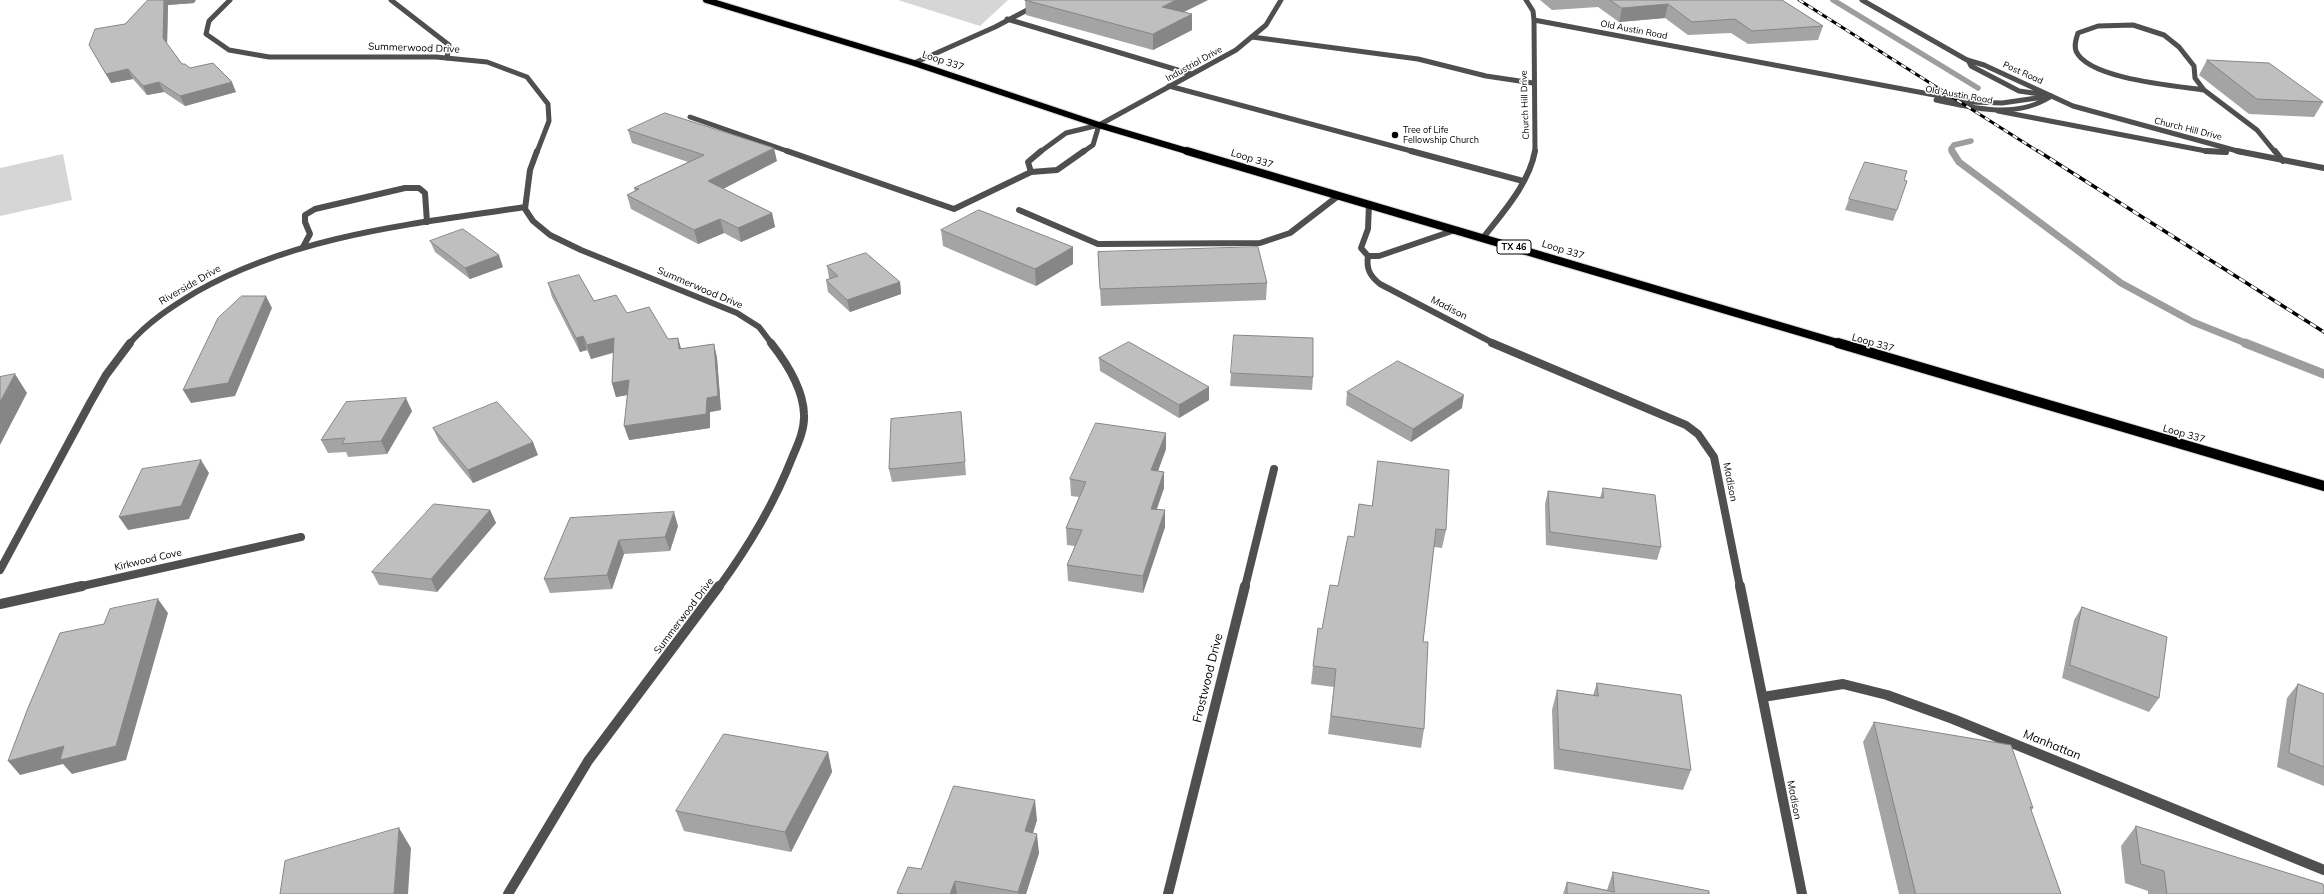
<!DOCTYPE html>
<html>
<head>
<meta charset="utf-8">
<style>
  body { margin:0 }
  canvas { display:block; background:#fff }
</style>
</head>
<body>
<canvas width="2324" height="894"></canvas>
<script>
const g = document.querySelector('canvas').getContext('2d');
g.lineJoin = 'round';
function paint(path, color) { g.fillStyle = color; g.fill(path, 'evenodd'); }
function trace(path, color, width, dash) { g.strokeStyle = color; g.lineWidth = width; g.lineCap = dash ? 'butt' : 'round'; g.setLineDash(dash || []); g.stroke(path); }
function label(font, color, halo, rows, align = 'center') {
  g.font = font + ' Mulish,sans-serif'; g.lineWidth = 3; g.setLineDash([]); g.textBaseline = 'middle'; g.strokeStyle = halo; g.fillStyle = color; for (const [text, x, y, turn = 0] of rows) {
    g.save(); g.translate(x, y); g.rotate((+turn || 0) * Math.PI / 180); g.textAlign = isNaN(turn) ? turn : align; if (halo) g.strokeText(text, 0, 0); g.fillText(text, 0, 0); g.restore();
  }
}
paint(new Path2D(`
  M898 0H1008L980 26Z
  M63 154 72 200 0 216V168Z`), '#d6d6d6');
trace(new Path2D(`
  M1833 0 1978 88
  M1952 152 1951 149 1954 145 1971 141`), '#9d9d9d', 5.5);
trace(new Path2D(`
  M1952 151 1959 162 2121 283 2193 322 2248 344`), '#9d9d9d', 7);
trace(new Path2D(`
  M2245 343 2324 374`), '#9d9d9d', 9);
const primaryFar2 = new Path2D(`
  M706 0 914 63 1099 125 1190 152`);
const primaryFar1 = new Path2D(`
  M1187 151 1841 344`);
const primary = new Path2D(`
  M1838 343 2324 486`);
trace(primaryFar2, '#dbdbdb', 8);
trace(primaryFar1, '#dbdbdb', 10);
trace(primary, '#dbdbdb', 12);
trace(new Path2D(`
  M391 0 449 45 447 58
  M1007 19 1191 74
  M2133 25 2164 35 2179 47 2194 66 2195 78 2204 90C2176 86 2088 79 2076 51 2074 45 2076 39 2078 33L2098 26Z
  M1252 37 1418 59 1486 76 1533 83
  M914 63 995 27 1046 0
  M1169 86 1415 152
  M2204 90 2257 130 2275 152
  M690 117 790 152
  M1040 152 1066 133 1099 125
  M1083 152 1093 145 1099 125`), '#4f4f4f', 5);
trace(new Path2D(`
  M787 151 954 209 1031 172 1057 170 1084 151
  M1411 151 1523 181
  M2275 151 2283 161
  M1031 172 1028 162 1041 151
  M1019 210 1098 244 1260 243 1290 233 1338 196
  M303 247 310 234 305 222V215L315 209 405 188H419L425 193 427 222`), '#4f4f4f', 6);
trace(new Path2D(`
  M230 0 209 21 206 34 229 50 269 57H436L487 62 527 77 548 104 549 121 537 152
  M1526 0 1533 11 1534 20 1535 152
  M1534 20 1972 102 2002 103 2051 96
  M1936 100C1974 108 2015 119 2050 97
  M1099 125 1236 50 1266 25 1281 0`), '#4f4f4f', 5);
trace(new Path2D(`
  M537 151 530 170 525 209 533 221 550 235 581 250 737 313 759 327 772 344
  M1369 204 1368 229 1361 248 1368 256C1366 269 1370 276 1380 284L1495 344
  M1483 238C1503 212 1529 184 1535 151
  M1368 256H1379L1455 230
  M129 344C148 322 171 307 196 292 296 235 413 224 525 207`), '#4f4f4f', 6);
trace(new Path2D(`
  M1492 343 1686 425 1698 434 1714 457 1740 587
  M0 570 90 403 106 375 130 343
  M78 587 301 537
  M719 587C749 546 774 504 792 458 798 444 805 429 804 414 803 388 786 362 771 343
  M1245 587 1274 469`), '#4f4f4f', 8);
trace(new Path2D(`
  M1740 586 1802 894
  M0 604 82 586
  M1763 697 1843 684 1887 695 1953 719 2324 870
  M508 894 588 761 719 586
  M1168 894 1245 586`), '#4f4f4f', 10);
trace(new Path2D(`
  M1862 0 1967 60 1984 65 2073 106 2241 152
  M1968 60 1971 66 2019 91 2047 95
  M1998 111 2206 151 2224 152`), '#4f4f4f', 5);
trace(new Path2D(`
  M2206 151 2226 152
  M2237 151 2324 168`), '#4f4f4f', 6);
trace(primaryFar2, '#000', 6);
trace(primaryFar1, '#000', 8);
trace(primary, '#000', 10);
const railFar1 = new Path2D(`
  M1799 0 2039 152`);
const rail = new Path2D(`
  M2038 151 2324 332`);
trace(railFar1, '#000', 3);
trace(rail, '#000', 3.5);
trace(railFar1, '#fff', 2, [5.5]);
trace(rail, '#fff', 2.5, [7]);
paint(new Path2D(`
  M148 0 194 3 168 5 167 44 182 64 236 92 185 106 164 92 147 95 133 79 111 83 89 45 125 24Z
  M1025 0H1208L1183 12 1192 30 1153 50 1026 15Z
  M1540 0H1782L1823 26 1818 40 1748 44 1731 33 1688 35 1665 18 1619 22 1598 7 1552 10Z
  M2207 60 2323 102 2314 117 2249 114 2199 75Z
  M628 130 777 161 723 189 772 213 775 227 741 242 724 233 698 244 631 209 627 195 635 191 634 188 688 162 632 143Z
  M1849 199 1897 210 1893 221 1845 210Z
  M941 230 1073 264 1036 286 943 246Z
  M430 241 503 267 470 279 435 252Z
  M1098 252 1267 283 1266 300 1101 306Z
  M827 266 900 282 901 294 850 312 828 292 826 280 830 278H829Z
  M548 283 627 313 668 339 678 338 681 349 714 344 717 358 721 410 710 412V428L629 440 627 395 616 397 612 383 613 353 591 359 587 350 580 352 552 297Z
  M1099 358 1209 387V400L1179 418 1100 371Z
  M1231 373 1313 377 1312 390 1230 386Z
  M1347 392 1462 408 1411 442 1346 405Z
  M412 411 387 454 348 457 346 452 328 453 321 440Z
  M961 412 966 475 892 482 889 469Z
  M433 428 538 455 473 483 439 441Z
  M1166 449 1158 471 1164 472V488L1157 509 1165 527 1143 593 1068 581 1067 565 1075 546 1067 545 1066 528 1079 497 1071 496 1070 479Z
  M1603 488 1661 547 1657 560 1546 545 1545 504 1548 491 1600 498Z
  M1359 504 1446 530 1442 548 1434 547 1423 642 1424 729 1421 748 1328 734 1334 687 1311 684 1313 666 1322 629 1338 586 1354 537Z
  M490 510 496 523 437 592 379 585 372 572Z
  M570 518 678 526 670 551 624 554 612 589 550 593 544 579Z
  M2082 607 2159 698 2149 712 2062 678 2074 620Z
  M1597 683 1691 770 1683 790 1554 769 1552 710 1557 690 1593 695Z
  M2298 684 2324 694V786L2277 767 2287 698Z
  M1874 722 2033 808 2031 811 2061 894H1899L1863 742Z
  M828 752 832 772 791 852 684 831 676 811Z
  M1037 820 1033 833 1039 853 1026 894H898L897 893 921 869Z
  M2136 826 2324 894H2148V891L2125 883 2121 846Z
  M1613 872 1709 894H1563L1567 882 1607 890Z`), '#a4a4a4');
paint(new Path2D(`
  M164 0H196L194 3 168 5 167 46 163 38Z
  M1176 0H1208L1162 23V7Z
  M1668 4 1665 18 1619 22 1622 8Z
  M1192 14V30L1153 50V34Z
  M128 69 133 79 111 83 106 74Z
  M159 82 164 92 147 95 143 86Z
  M232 82 236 92 185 106 180 96Z
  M774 148 777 161 711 195 708 181Z
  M772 213 775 227 741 242 738 228Z
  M720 219 724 233 698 244 694 230Z
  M1073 247V264L1036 286 1035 269Z
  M499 255 503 267 470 279 465 268Z
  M900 282 901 294 850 312 847 300Z
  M266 296 272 308 235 396 191 403 183 390Z
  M583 336 587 350 580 352 576 338Z
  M614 338 618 351 591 359 587 345Z
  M678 338 682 352 679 349Z
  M714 344 717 358 721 410 710 412V428L629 440 624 426 707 398Z
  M15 374 27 393 0 445V402Z
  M629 380 633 394 616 397 612 383Z
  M1209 387V400L1179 418V405Z
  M1464 395 1462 408 1411 442 1413 429Z
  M406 398 412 411 387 454 381 441Z
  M1166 433V449L1152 487 1151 470Z
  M533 442 538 455 473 483 468 470Z
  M201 460 209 473 189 519 128 530 119 517Z
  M1164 472V488L1151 525V509Z
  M490 510 496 523 437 592 431 579Z
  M1165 510V527L1143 593V576Z
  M674 512 678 526 670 551 665 537Z
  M619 540 624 554 612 589 607 575Z
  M158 599 168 613 126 760 72 774 63 764 20 775 8 761 64 746Z
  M828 752 832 772 791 852 785 832Z
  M1035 800 1037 820 1027 851 1025 831Z
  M399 828 411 848 408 894H394Z
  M1037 834 1039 853 1026 894H1018V892Z
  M955 881 957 894H950Z`), '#868686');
const building = new Path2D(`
  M148 0H164L163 38 182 64H185L190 68 213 63 232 82 180 96 159 82 143 86 128 69 106 74 89 45 95 29 125 24Z
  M1025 0H1176L1162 7 1192 14 1153 34Z
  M1610 0H1782L1823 26 1752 31 1735 19 1692 22 1668 4 1622 8Z
  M2207 60 2269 63 2323 102 2257 99Z
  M665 113 774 148 708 181 772 213 738 228 720 219 694 230 627 195 639 189 634 188 704 155 628 130Z
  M1865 162 1907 171 1904 180 1907 181 1897 210 1849 199Z
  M979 210 1073 247 1035 269 941 230Z
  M463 229 499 255 465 268 430 241Z
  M1258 247 1267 283 1100 289 1098 252Z
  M866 253 900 282 847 300 826 280 838 276 827 266Z
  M579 275 594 301 616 295 627 313 649 307 668 339 678 338 679 349 714 344 718 396 707 398 706 414 624 426 629 380 612 383 614 338 587 345 583 336 576 338 548 283Z
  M242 296H266L228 383 183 390 218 318Z
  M1234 335 1313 338V377L1231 373Z
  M1129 342 1209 387 1179 405 1099 358Z
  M1398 361 1464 395 1413 429 1347 392Z
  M15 374 0 402V377Z
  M406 398 381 441 342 444 345 438 321 440 346 402Z
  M497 402 533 442 468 470 433 428Z
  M961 412 965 462 889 469 891 419Z
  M1096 423 1166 433 1151 470 1164 472 1151 509 1165 510 1143 576 1067 565 1082 530 1066 528 1086 482 1070 479Z
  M201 460 181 506 119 517 142 469Z
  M1378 461 1449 470 1446 530 1436 529 1423 642H1428L1424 729 1331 716 1336 669 1313 666 1318 628 1322 629 1330 585 1338 586 1348 536 1354 537 1359 504 1372 506Z
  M1603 488 1655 495 1661 547 1550 532 1548 491 1603 498Z
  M434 504 490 510 431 579 372 572Z
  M674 512 665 537 619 540 607 575 544 579 570 518Z
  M158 599 116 746 60 760 64 746 8 761 28 708 60 633 104 624 110 609Z
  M2082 607 2167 637 2159 698 2070 665Z
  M1597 683 1681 695 1691 770 1559 749 1557 690 1598 696Z
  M2298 684 2324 694V767L2289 753Z
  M1874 722 2011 745 2033 808 2030 807 2061 894H1916Z
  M724 734 828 752 785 832 676 811Z
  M954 786 1035 800 1025 831 1037 834 1018 892 955 881 950 894H904L897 893 908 867 921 869Z
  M2136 826 2323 884 2324 889V894H2167L2164 871 2141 864Z
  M399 828 394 894H280L285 861Z
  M1613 872 1709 891V894H1567V882L1614 892Z`);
paint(building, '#bfbfbf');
trace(building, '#868686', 1);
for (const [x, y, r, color] of [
  [1395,135,4,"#000"]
]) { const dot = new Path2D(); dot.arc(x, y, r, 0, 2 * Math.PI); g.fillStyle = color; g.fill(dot); trace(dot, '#fff', 1.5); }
label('9px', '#000', '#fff', [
  ["Old Austin Road",1634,30,11],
  ["Industrial Drive",1194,64,-29],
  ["Post Road",2023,73,24],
  ["Old Austin Road",1959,95,10],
  ["Church Hill Drive",1525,105,-92],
  ["Church Hill Drive",2188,129,14]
]);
label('9px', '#000', '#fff', [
  ["Tree of Life",1403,130],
  ["Fellowship Church",1403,140]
], 'left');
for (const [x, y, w] of [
  [1514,247,34]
]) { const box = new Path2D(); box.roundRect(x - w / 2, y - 7, w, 14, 3); g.fillStyle = '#fff'; g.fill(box); trace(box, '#000', 1); }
label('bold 9px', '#000', null, [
  ["TX 46",1514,247]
]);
label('10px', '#000', '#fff', [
  ["Summerwood Drive",414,48,2],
  ["Loop 337",943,61,18],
  ["Loop 337",1252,159,17],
  ["Loop 337",1563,250,17],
  ["Riverside Drive",190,285,-30],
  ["Summerwood Drive",700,288,23],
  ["Madison",1449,308,27],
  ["Loop 337",1873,343,16],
  ["Loop 337",2184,434,16],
  ["Madison",1730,482,79],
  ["Kirkwood Cove",148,560,-13],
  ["Summerwood Drive",684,616,-53],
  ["Madison",1794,800,79]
]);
label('12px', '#000', '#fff', [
  ["Frostwood Drive",1208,678,-76],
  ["Manhattan",2052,745,22]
]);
</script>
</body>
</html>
